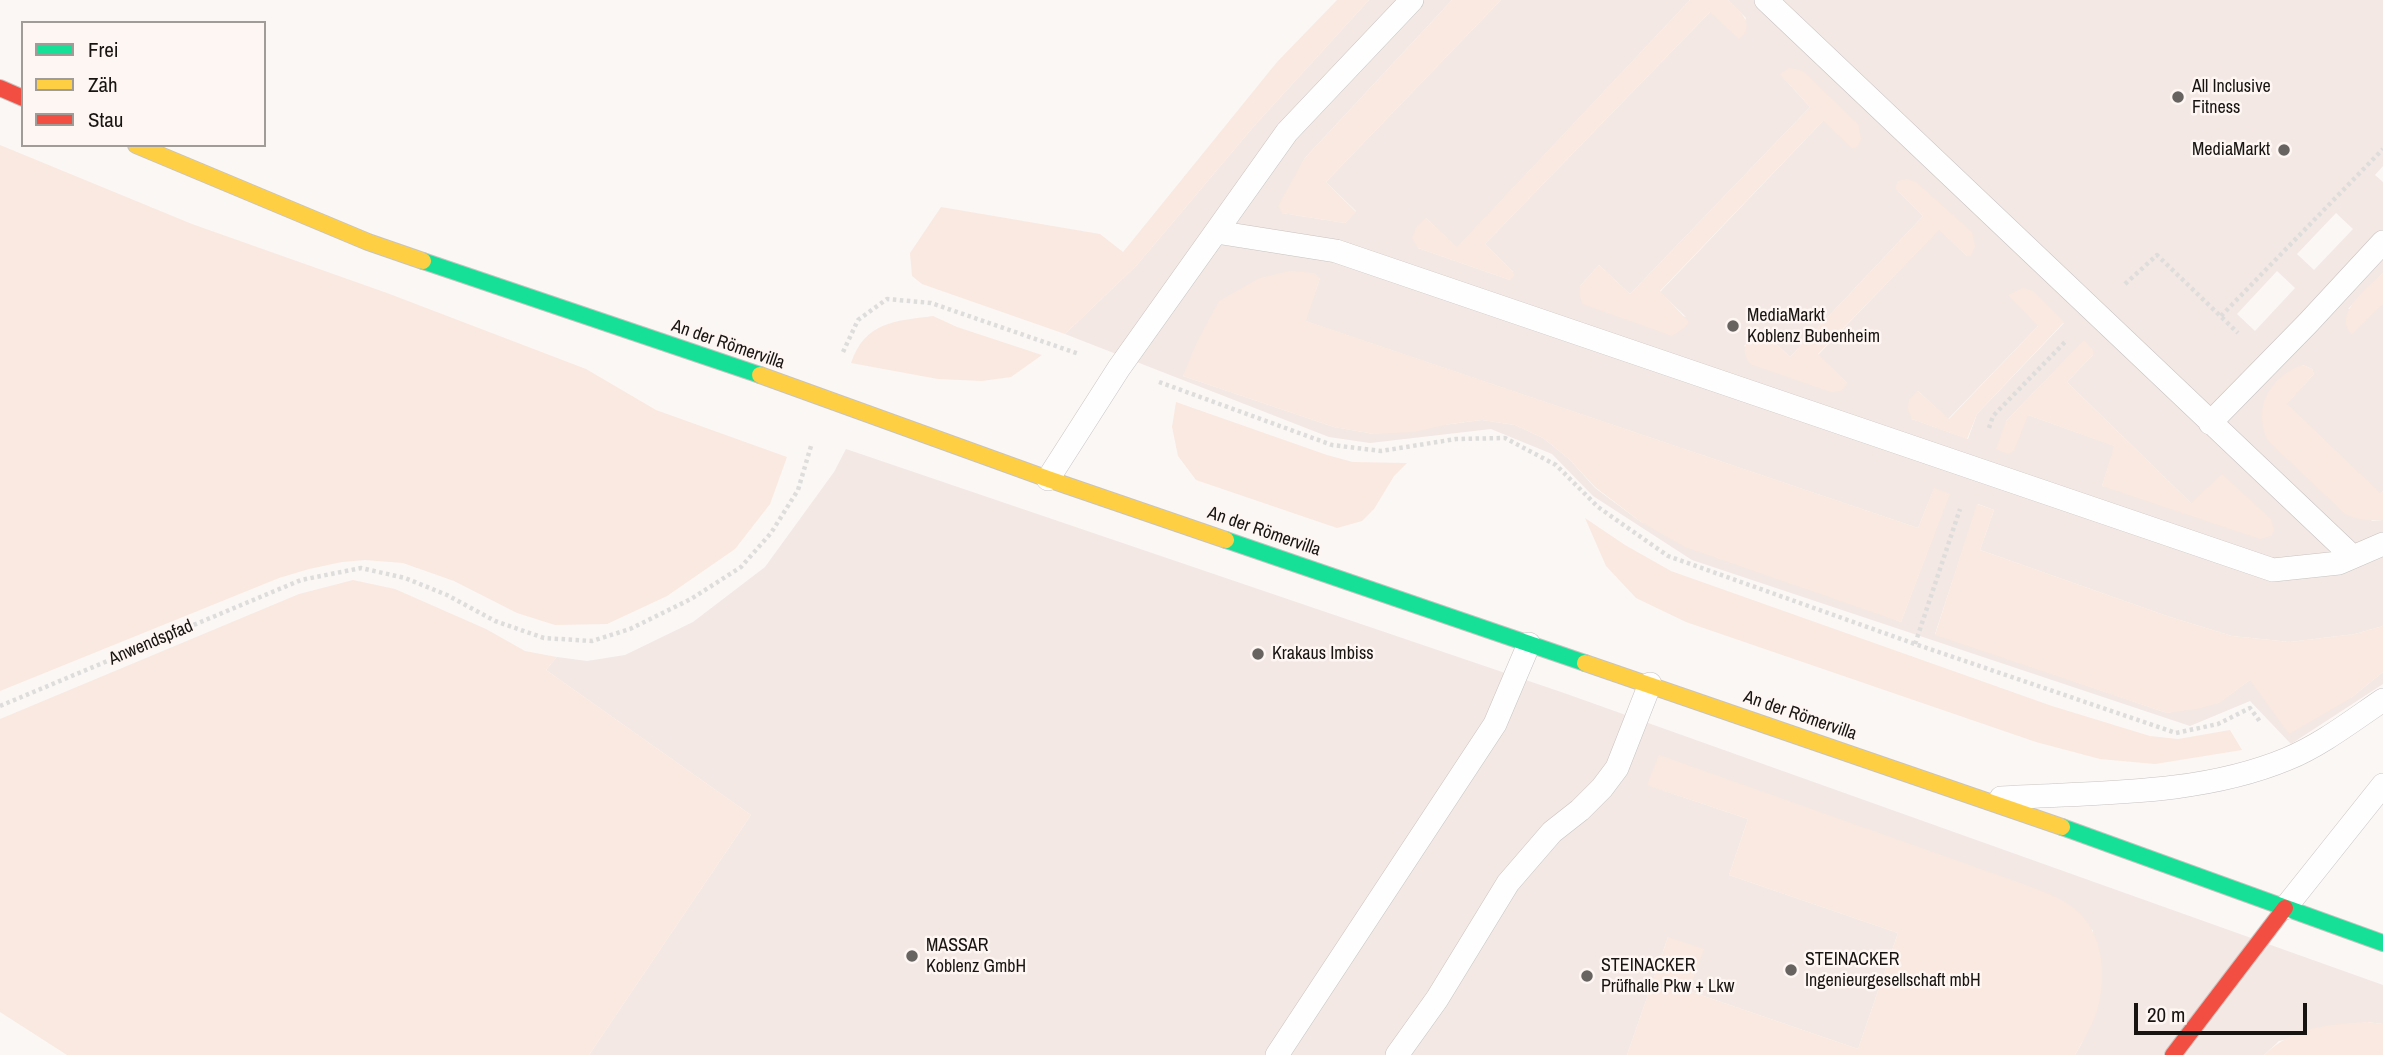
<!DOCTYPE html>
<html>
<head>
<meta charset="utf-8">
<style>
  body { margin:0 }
  #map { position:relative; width:2383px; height:1055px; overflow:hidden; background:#fbf7f5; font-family:"Archivo Narrow",sans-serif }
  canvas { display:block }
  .legend { position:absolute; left:21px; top:21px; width:245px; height:126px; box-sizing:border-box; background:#fef6f2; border:2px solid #a29c98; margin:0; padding:9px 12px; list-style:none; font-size:21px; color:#181412 }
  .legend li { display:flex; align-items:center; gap:14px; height:35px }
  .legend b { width:35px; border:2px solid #a29c98 }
  .scale { position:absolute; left:2134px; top:1003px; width:173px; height:32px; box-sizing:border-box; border:4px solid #181412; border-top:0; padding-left:9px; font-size:21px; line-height:24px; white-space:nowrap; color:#181412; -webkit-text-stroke:5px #fef6f2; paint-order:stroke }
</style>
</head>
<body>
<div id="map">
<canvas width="2383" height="1055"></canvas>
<ul class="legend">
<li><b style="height:9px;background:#16e098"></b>Frei</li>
<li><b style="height:9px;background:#ffcf43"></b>Zäh</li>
<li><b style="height:9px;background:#f24e42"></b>Stau</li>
</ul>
<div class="scale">20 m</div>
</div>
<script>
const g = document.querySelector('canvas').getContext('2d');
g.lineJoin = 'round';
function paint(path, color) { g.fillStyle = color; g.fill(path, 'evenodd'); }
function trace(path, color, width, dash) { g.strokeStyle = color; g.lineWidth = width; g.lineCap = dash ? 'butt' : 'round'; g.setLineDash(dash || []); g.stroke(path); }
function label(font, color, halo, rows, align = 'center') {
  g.font = font + ' "Archivo Narrow",sans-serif'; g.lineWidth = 5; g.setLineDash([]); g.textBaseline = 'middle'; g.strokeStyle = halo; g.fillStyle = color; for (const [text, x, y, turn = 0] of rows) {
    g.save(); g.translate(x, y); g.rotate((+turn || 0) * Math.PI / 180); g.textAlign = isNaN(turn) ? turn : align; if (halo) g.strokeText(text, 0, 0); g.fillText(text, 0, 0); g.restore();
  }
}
paint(new Path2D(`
  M1369 0H1452L1304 159 1282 213 1345 223 1356 211 1326 182 1501 0H1690L1457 248 1426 218 1418 248 1510 280 1513 272 1485 244 1711 11 1739 38 1746 18 1728 0H2383V166L2375 175 2383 182V273L2348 309 2383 304V491L2380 494 2286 404 2314 374 2312 369 2303 365 2272 388 2372 521 2383 520V626L2355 634 2290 642 2232 636 2170 617 1980 550 1994 510 1978 504 1935 634 2167 713 2218 703 2250 680 2351 698 2383 672V684L2291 744 2250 701 2190 726 1692 560 1593 496 1552 454 1491 429 1370 443 1329 437 1065 334 1137 265 1255 125ZM1780 74 1824 120 1660 292 1686 317 1580 286 1599 265 1630 294 1810 107ZM1895 188 1971 256H1967L1939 229 1818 355 1847 383 1744 346 1761 330 1790 357 1923 216ZM2336 213 2353 229 2314 270 2297 254ZM2277 271 2295 288 2255 331 2237 314ZM1320 278 1305 321 1918 528 1934 489 1949 494 1901 622 1641 522 1595 488 1569 459 1543 438 1515 425 1482 420 1374 434 1334 427 1183 376ZM2064 323 1977 414 1968 439 1912 419 1918 391 1948 419 2038 326ZM2084 341 2093 355 2067 382 2191 503 2102 486 2115 446 2028 415 2006 421Z
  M846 449 1564 693 2383 985V1024L2367 1022 2279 1041 2264 1055H2075L2083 1041 2093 930 1647 785 1748 819 1729 875 1898 933 1858 1049 1689 991 1668 937 1627 1055H589L751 815 546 670 557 657 587 661 625 655 693 622 765 567 834 472Z`), '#f3e8e3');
paint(new Path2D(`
  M1337 0H1369L1255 125 1137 265 1065 334 922 284 912 276 910 253 941 207 1100 234 1123 252 1277 62Z
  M1452 0H1501L1326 182 1356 212 1345 223 1282 213 1278 206 1304 159Z
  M1690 0H1728C1740 11 1757 25 1739 39L1710 12 1485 244 1513 272 1514 276 1510 280 1418 248 1412 238 1417 226 1426 218 1457 247Z
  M1789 68 1803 71 1858 124 1861 139 1857 147 1852 148 1823 121 1660 291 1689 322 1684 328 1672 336 1583 304 1580 297V286L1599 265 1630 294 1810 107 1780 74Z
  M0 145 192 224 387 293 586 369 656 410 787 457 770 504 735 549 667 596 607 624 555 625 517 613 454 581 403 563 365 560 342 562 309 569 279 578 0 691Z
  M1907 179 1916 182 1972 232 1975 246 1971 256H1967L1939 230 1818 354 1847 383C1844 391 1839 392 1831 392L1750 364C1740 350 1746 343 1754 330H1761L1790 357 1923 216 1895 188 1898 181Z
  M1290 271 1314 273 1320 278 1306 321 1918 528 1934 488 1950 494 1901 622 1685 547 1641 522 1595 487 1569 459 1543 438 1515 425 1482 420 1450 424 1414 432 1374 434 1334 427 1183 376 1197 342 1219 301 1260 278Z
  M2383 273V304L2352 334C2331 315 2370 286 2383 273Z
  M2023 288 2033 291 2064 322 1977 414 1967 439 1912 419 1908 410 1909 399 1918 391 1949 419 2038 326 2008 295Z
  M933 316 957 327 1042 355 1011 377 982 381 938 379 851 363C865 322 894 321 933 316Z
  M2084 340 2093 350V355L2067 382 2191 503 2222 474 2271 519 2274 530 2271 536 2260 539 2102 486 2114 446 2028 415 2014 451 2008 454 1996 449 2006 421Z
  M2303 365 2312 369 2314 374 2287 404 2380 493 2383 491V520C2369 521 2358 520 2345 514L2268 441C2252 408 2270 376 2303 365Z
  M1176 402 1327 455 1353 462 1407 463 1394 476 1374 509 1362 521 1337 528 1196 480 1178 456 1172 427Z
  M1977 504 1994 510 1980 550 2170 617 2232 636 2290 642 2355 634 2383 626V672L2351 698 2289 734 2250 680 2219 703 2197 709 2167 713 1935 635Z
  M1585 518 1625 545 1671 571 2052 706 2150 736 2178 739 2230 730 2242 750 2155 764 2100 759 2036 742 1686 622 1636 598 1606 566Z
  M353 580 395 589 486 629 525 651 557 657 546 670 751 815 589 1055H67L0 1012V719L299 594Z
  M1659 755 2034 888C2045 893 2058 897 2068 904 2103 926 2108 974 2097 1011 2092 1026 2083 1041 2075 1055H1627L1668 937 1704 949 1689 991 1858 1049 1898 933 1729 875 1748 819 1647 785Z
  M2367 1022 2383 1024V1055H2264C2294 1026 2328 1025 2367 1022Z`), '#fae9e0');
const lane = new Path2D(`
  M1766 0 2352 556
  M1216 232 1336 251 2273 570 2339 563 2383 544
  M2210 423 2308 323 2383 242
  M1048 479 1119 368 1287 132 1412 0
  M2001 798C2095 792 2198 796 2287 759 2321 745 2352 721 2383 700
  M2285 908 2383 785
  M1277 1055 1495 724 1529 644
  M1397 1055 1437 999 1508 883 1552 832 1580 810 1602 788 1617 768 1650 684`);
const fast = new Path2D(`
  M423 261 760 375
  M1226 540 1585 663
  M2062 827 2383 943`);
const slow = new Path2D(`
  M136 145 368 242 423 261
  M760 375 1048 479 1226 540
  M1585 663 2062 827`);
const jam = new Path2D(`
  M0 88 23 98
  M2173 1055 2285 908`);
trace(lane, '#c7c3c1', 24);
trace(fast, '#c7c3c1', 18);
trace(slow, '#c7c3c1', 18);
trace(jam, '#c7c3c1', 18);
trace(new Path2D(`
  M2125 284 2157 255 2238 333
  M2221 316 2383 149
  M843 352 858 320 887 299 931 303 1079 354
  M1159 382 1332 445 1381 451 1456 439 1505 438 1556 465 1598 507 1668 556 1915 644 2176 733 2218 724 2250 708 2261 723
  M1989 428 1993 416 2066 341
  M1915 644 1960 509
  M0 706 301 580 361 568 405 578 447 595 495 621 544 638 592 641 630 629 691 599 741 567 771 533 798 490 811 446`), '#dedddc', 4.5, [3.5, 3.5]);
trace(lane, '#fefefe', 23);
trace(fast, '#16e098', 16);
trace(slow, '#ffcf43', 16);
trace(jam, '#f24e42', 16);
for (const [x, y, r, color] of [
  [2178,97,7,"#676361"],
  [2284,150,7,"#676361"],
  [1733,326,7,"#676361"],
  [1258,654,7,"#676361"],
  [912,956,7,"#676361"],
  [1791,970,7,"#676361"],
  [1587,976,7,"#676361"]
]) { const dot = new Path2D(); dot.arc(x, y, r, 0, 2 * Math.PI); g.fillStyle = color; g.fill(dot); trace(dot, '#fef6f2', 2.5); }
label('18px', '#181412', '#fef6f2', [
  ["All Inclusive",2192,87],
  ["Fitness",2192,108],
  ["MediaMarkt",2270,150,"right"],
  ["MediaMarkt",1747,316],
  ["Koblenz Bubenheim",1747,337],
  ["Krakaus Imbiss",1272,654],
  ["MASSAR",926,946],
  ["Koblenz GmbH",926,967],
  ["STEINACKER",1805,960],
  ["Ingenieurgesellschaft mbH",1805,981],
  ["STEINACKER",1601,966],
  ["Prüfhalle Pkw + Lkw",1601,987]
], 'left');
label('18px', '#181412', '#fef6f2', [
  ["An der Römervilla",728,345,19],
  ["An der Römervilla",1264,532,19],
  ["Anwendspfad",151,643,-23],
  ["An der Römervilla",1800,716,19]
]);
</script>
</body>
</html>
